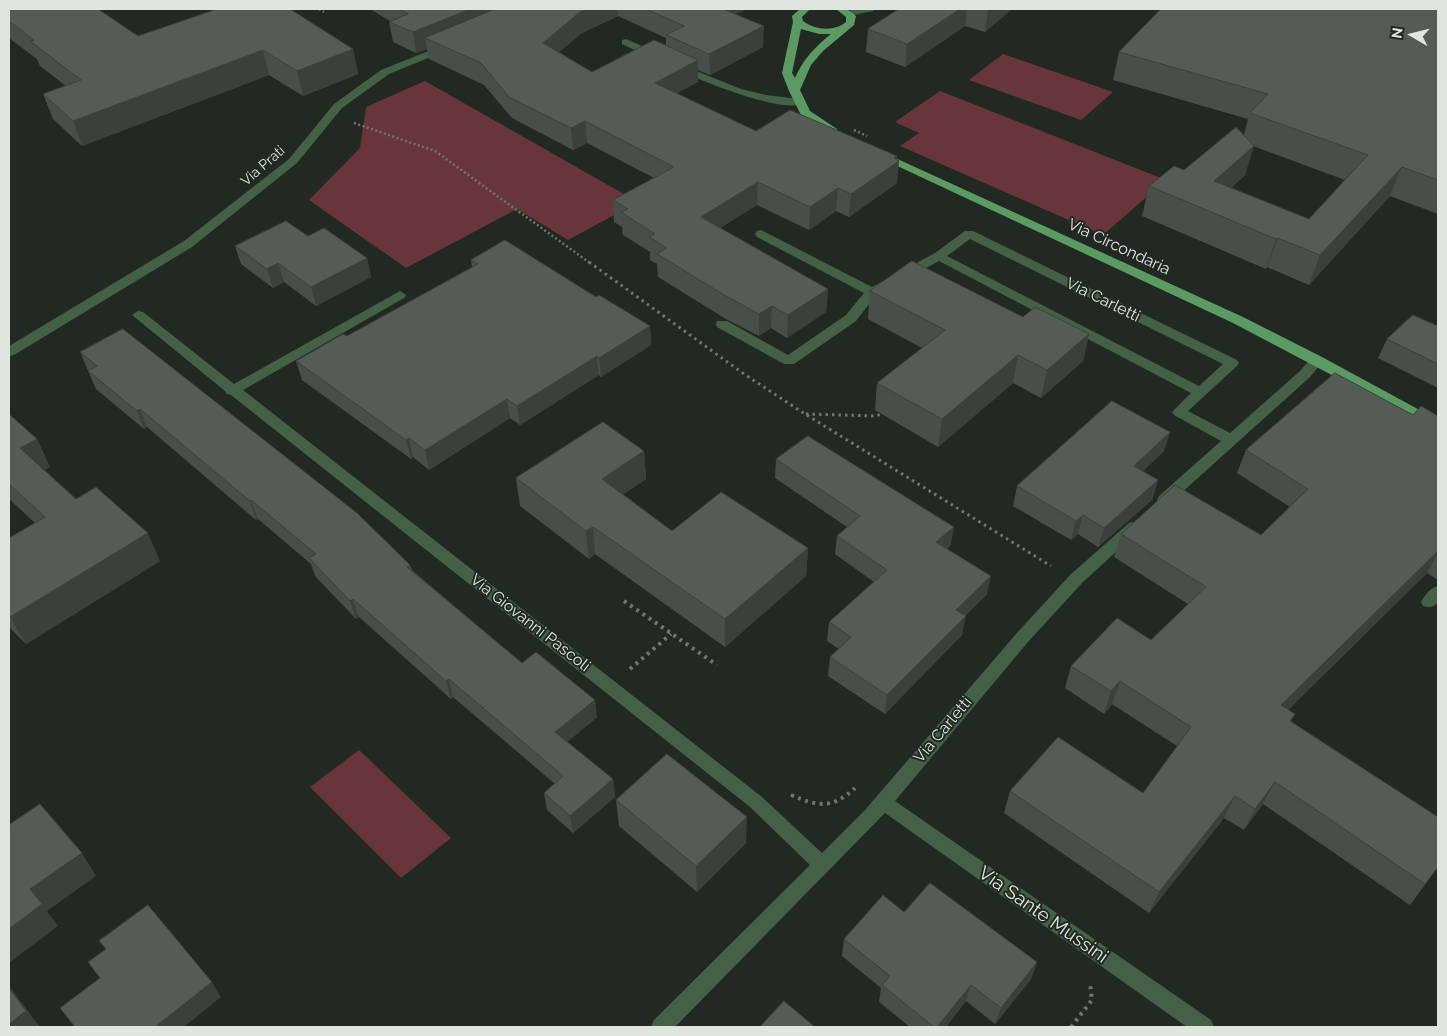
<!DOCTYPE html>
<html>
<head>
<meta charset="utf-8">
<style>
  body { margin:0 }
  #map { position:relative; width:1447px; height:1036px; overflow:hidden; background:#222923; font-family:Raleway,sans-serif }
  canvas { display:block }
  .frame { position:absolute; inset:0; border:10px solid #e0e5e0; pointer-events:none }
  .north { position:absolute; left:1387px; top:10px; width:50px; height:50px; -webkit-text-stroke:4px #222923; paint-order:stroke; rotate:278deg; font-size:14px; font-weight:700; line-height:20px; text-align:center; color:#e0e5e0 }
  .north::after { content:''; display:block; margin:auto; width:18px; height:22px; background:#e0e5e0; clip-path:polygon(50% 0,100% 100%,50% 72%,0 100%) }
</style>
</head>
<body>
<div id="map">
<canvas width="1447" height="1036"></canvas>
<div class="frame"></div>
<div class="north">N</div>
</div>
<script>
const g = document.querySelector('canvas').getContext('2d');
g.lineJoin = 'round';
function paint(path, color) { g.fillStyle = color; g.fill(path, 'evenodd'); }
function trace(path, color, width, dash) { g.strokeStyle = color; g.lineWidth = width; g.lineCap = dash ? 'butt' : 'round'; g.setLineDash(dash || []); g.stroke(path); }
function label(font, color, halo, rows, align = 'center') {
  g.font = font + ' Raleway,sans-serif'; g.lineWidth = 4; g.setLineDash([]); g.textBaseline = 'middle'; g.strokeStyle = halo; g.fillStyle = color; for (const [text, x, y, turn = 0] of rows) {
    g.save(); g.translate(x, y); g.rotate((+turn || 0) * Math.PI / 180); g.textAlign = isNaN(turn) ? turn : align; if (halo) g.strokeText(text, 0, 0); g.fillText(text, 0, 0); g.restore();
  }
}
paint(new Path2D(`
  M1003 54 1113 92 1081 120 969 80Z
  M425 81 638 202 568 240 517 209 406 268 309 200 360 148 366 107Z
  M940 91 1166 180 1103 235 900 146 919 133 895 122Z
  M359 750 451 838 401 878 310 787Z`), '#69353c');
trace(new Path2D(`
  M319 9 324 12
  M354 123 435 151 590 263
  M854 130 867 136`), '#6f7570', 2.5, [2, 2.5]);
trace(new Path2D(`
  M589 262 744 374 805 414 1051 566
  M806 414 876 416 881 414`), '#6f7570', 3, [2.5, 4]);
trace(new Path2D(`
  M624 601 717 665
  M630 669 671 634
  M791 795C819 807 832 809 855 788
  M1071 1027 1092 1000 1090 983`), '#6f7570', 4, [3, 4.5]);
paint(new Path2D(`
  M855 9H875L873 11 848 16 843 13Z
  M626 39 660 54 661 56 660 58H652L622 44V40Z
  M446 44 451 47 450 49 389 74 342 108 297 163 192 247 14 355 9 356V346L184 241 289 159 334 104 381 70Z
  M679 64 741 89 766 95 799 99 804 102C788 117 695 78 675 69L674 67 675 65Z
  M761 230 872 287 935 253 965 231H973L1237 360 1239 363 1237 366 1188 411 1230 433 1300 371 1312 357H1322L1324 360 1310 377 1169 504 1164 505 1159 504 1157 500 1159 496 1221 441 1174 415 1172 412 1191 393 939 261 876 295 856 321 794 364H784L717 327 716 324 717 321H727L788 355 846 315 864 293 757 237 755 234 757 231ZM970 239 1223 364 1199 386 947 256Z
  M400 291 406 295 404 298 243 390 762 797 822 853 865 810 1016 634 1071 574 1129 523 1134 522 1139 523 1142 527 1139 531 1083 582 1028 642 895 801 1211 1020 1214 1027H1187L885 813 675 1027H651L654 1020 810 865 750 807 231 395 227 394 225 391 132 315 138 311 143 312 234 384Z
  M1438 586V602C1434 607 1430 608 1423 606L1421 602C1425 595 1430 588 1438 586Z`), '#446147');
paint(new Path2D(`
  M800 9H810L802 17 803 21C815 30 834 32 846 22V17L836 9H847L856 16 854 25 823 51 811 65 800 90 810 111 837 129 838 131 837 133H829L801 115 789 91 782 73 793 22 792 16ZM801 29 819 34H831C815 47 803 59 795 78L792 73Z
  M880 151 1243 317 1322 357 1438 420V431L1233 323 876 156 874 154 876 152Z`), '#5c9a64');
paint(new Path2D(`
  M9 9 138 36 353 49 358 74 303 96 269 75 82 146 53 119 43 94 66 86 40 66 37 59 9 38Z
  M370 9H748L735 14 763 47 710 75 698 70V82L676 93 756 131 897 160V183L849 217 836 211 809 230 757 205 720 228 828 289 826 312 787 338 771 328 759 336 726 319 658 277 657 264 650 260V252L623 235 622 227 614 222 613 200 654 178 587 143 573 150 512 118 484 85 429 59 427 49 416 53 393 42 389 22 390 21ZM618 16 666 38V46L592 72 559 52 582 33Z
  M899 9H1012L985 32 965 26 905 67 866 52 868 29Z
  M1438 9V214L1390 196 1309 285 1267 267 1266 269 1142 216 1149 186 1184 170 1244 135 1248 119 1113 80 1119 52ZM1253 146 1345 180 1309 219 1231 188 1245 175Z
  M308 236 367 258 371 277 316 306 284 282 273 288 241 264 235 246Z
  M471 260 596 297 650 326 651 345 601 377 599 375 520 425 510 418 429 470 413 457 411 459 302 380 296 361 347 336 472 267Z
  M870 291 1023 317 1089 334 1083 361 1041 398 1013 383 938 447 875 410 877 383 922 348 868 319Z
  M1438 326V388L1378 358 1387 339Z
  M80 352 410 565 412 570 522 663 597 717 567 742 613 779 615 797 573 833 547 810 544 793 555 784 453 697 451 699 359 617 356 619 315 576 311 564 258 519 256 520 147 427 144 429 96 389Z
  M9 414 37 439 50 467 44 470 76 499 160 561 26 644 9 627V538L35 523 9 499Z
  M1413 415 1438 416V580L1427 573 1288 710 1295 714 1291 721 1438 867 1410 905 1263 804 1244 830 1224 818 1149 913 1004 813 1010 791 1143 793 1177 746 1112 704 1104 714 1065 688 1071 666 1151 640 1188 604 1114 557 1121 534 1261 535 1290 507 1237 473 1246 450Z
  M1170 432 1164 451 1143 471 1158 480 1152 500 1098 547 1078 534 1071 540 1013 506 1017 486Z
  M644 451 646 479 623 494 672 531 808 548 806 576 725 647 595 554 589 559 520 506 516 478Z
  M776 459 954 527 950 546 947 549 987 594 965 616 962 635 885 714 828 676 830 657 839 649 827 641 829 622 874 582 835 554 837 536 847 527 775 478Z
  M616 800 746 843 697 892 619 826Z
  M904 912 1037 962 1031 979 995 1024 966 1001 946 1027H910L879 1002 881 988 842 956 844 939Z`), '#484f49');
paint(new Path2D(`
  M470 9H523L425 38 427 49 416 53 413 32Z
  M588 9H617L618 16 582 33 545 64 543 43 580 12Z
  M711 9H748L711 24Z
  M960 9H967L965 26 905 67 907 44Z
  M988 9H1012L985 32Z
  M764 26 763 47 710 75 709 54Z
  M353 49 358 74 303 96 297 71Z
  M263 50 269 75 82 146 73 121Z
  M698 60V82L656 104 655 83Z
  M585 121 587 143 573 150 571 128Z
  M1254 146 1245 175 1206 210 1214 181Z
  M897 156 896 163 899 161 897 183 849 217 851 194Z
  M1402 167 1390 196 1309 285 1320 255Z
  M758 182 757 205 701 239V217Z
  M838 188 836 211 809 230 810 207Z
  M1278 238 1267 267 1266 269 1276 239Z
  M367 258 371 277 316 306 311 287Z
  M278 263 284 282 273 288 267 269Z
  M828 289 826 312 787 338 788 315Z
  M772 306 771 328 759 336V314Z
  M650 326 651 345 601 377 599 358Z
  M1089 334 1083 361 1041 398 1047 370Z
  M1018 355 1013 383 938 447 942 419Z
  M597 356 599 375 520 425 517 406Z
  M507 399 510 418 429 470 425 450Z
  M140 409 147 427 144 429 137 411Z
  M1170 432 1164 451 1129 485 1134 466Z
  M409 438 413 457 411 459 406 440Z
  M37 439 50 467 34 476 20 448Z
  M644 451 646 479 605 507 602 479Z
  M1158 480 1152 500 1098 547 1104 528Z
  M251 500 258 519 256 520 250 501Z
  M1083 515 1078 534 1071 540 1076 521Z
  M593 527 595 554 589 559 586 531Z
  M954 527 950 546 933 561 936 542Z
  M148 533 160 561 26 644 10 617Z
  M808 548 806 576 725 647V619Z
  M1438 551V553L1427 573 1270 728 1281 705Z
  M991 576 987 594 952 628 956 610Z
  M353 599 359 617 356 619 350 601Z
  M966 616 962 635 885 714 887 695Z
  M449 679 453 697 451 699 446 681Z
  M1120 681 1112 704 1104 714 1111 691Z
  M595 700 597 717 558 750 555 732Z
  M613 779 615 797 573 833 570 816Z
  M1275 782 1263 804 1244 830 1255 809Z
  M1235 796 1224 818 1149 913 1159 892Z
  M747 817 746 843 697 892 696 866Z
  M82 853 96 876 47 911 58 926 9 963V929L30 889Z
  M1037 962 1031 979 995 1024 1001 1008Z
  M212 982 221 997 184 1027H155Z
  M971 985 966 1001 946 1027H937Z
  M9 986 40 1027H9Z`), '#3b403c');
const building = new Path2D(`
  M9 9H98L138 36 217 9H290L353 49 297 71 263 50 73 121 43 94 81 80 30 41 34 40 9 21Z
  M399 9H470L413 32 389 22 408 14Z
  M495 9H588L580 12 543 43 592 72 654 40 698 60 655 83 756 131 790 110 897 156 894 158 899 161 851 194 838 188 810 207 758 182 701 217 828 289 788 315 772 306 759 314 726 296 657 254 667 248 649 237 655 234 621 212 628 209 613 200 674 167 585 121 571 128 509 97 481 63 425 38Z
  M646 9H723L764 26 709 54 666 35 684 26Z
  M899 9H960L907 44 868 29Z
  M1161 9H1438V180L1402 167 1320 255 1278 238 1276 239 1149 186 1174 166 1184 170 1236 127 1254 146 1214 181 1309 219 1368 155 1250 113 1268 94 1119 52Z
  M286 221 308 236 324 228 367 258 311 287 278 263 267 269 235 246Z
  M505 240 596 297 599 295 650 326 599 358 597 356 517 406 507 399 425 450 409 438 406 440 296 361 343 334 347 336 478 264 471 260Z
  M912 261 1023 317 1035 307 1089 334 1047 370 1018 355 942 419 877 383 945 330 870 291Z
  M1413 315 1438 326V364L1387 339Z
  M123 329 357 513 410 565 407 567 522 663 536 652 595 700 555 732 613 779 570 816 544 793 563 776 449 679 446 681 353 599 350 601 309 558 316 554 251 500 250 501 140 409 137 411 88 371 97 366 80 352Z
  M1335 373 1413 415 1421 406 1438 416V551L1281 705 1295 714 1290 721 1438 817V867L1425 884 1275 782 1255 809 1235 796 1159 892 1010 791 1058 737 1143 793 1191 727 1120 681 1111 691 1071 666 1117 618 1151 640 1206 587 1121 534 1175 485 1261 535 1308 489 1246 450Z
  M1112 401 1170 432 1134 466 1158 480 1104 528 1083 515 1076 521 1017 486Z
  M9 414 37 439 20 448 76 499 96 487 148 533 10 617 9 616V538L45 517 9 484Z
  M603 422 644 451 602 479 672 531 721 492 808 548 725 619 593 527 586 531 516 478Z
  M808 436 954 527 936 542 991 576 956 610 966 616 887 695 830 657 851 637 829 622 887 570 837 536 860 516 776 459Z
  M667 754 747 817 696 866 616 800Z
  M40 804 82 853 30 889 42 904 9 929V825Z
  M930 883 1037 962 1001 1008 971 985 937 1027H934L882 985 890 976 844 939 883 895 904 912Z
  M148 905 212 982 155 1027H75L60 1008 100 978 88 962 106 949 99 941Z
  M9 988 26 1011 9 1024Z
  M784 1001 815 1027H760Z`);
paint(building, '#545c55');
trace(building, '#3b403c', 1);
label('14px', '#e0e5e0', '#222923', [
  ["Via Prati",263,166,-41]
]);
label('16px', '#e0e5e0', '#222923', [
  ["Via Circondaria",1119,247,25],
  ["Via Carletti",1103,300,26],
  ["Via Giovanni Pascoli",530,623,38],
  ["Via Carletti",943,730,-50]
]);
label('19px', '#e0e5e0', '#222923', [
  ["Via Sante Mussini",1043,915,35]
]);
</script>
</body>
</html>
